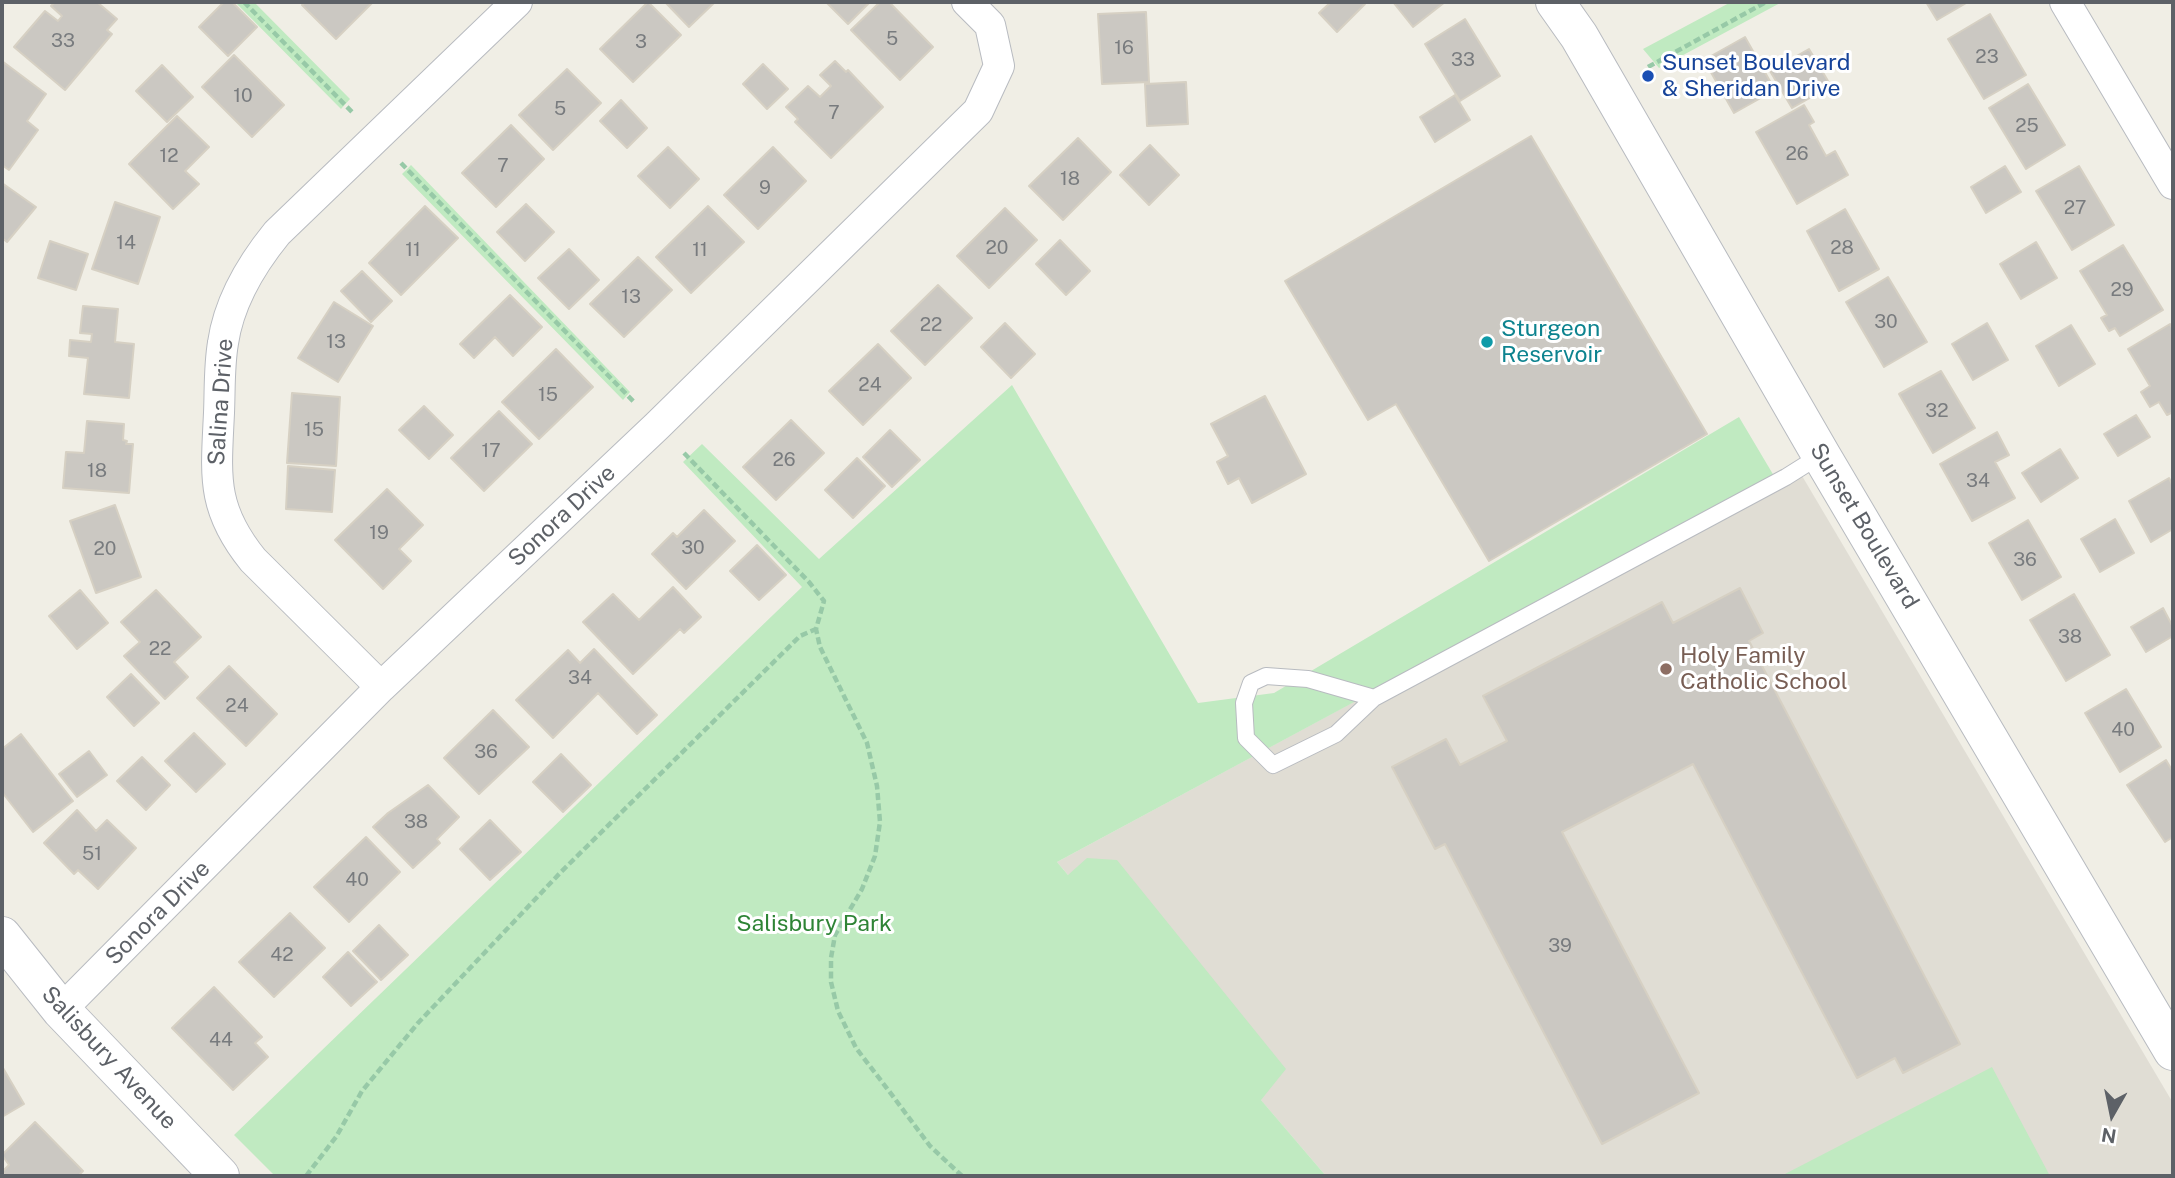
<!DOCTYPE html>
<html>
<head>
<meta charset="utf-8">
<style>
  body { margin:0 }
  #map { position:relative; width:2175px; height:1178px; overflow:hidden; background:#f0eee5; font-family:"Public Sans",sans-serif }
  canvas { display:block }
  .frame { position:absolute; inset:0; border:4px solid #5d6167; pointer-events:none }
  .north { position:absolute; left:2077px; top:1080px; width:70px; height:70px; -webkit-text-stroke:5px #fff; paint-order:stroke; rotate:189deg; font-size:19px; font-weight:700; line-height:28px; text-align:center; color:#5d6167 }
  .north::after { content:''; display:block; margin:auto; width:24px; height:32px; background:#5d6167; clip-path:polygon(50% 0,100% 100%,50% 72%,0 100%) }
</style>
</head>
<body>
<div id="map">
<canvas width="2175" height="1178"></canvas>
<div class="frame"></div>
<div class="north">N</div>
</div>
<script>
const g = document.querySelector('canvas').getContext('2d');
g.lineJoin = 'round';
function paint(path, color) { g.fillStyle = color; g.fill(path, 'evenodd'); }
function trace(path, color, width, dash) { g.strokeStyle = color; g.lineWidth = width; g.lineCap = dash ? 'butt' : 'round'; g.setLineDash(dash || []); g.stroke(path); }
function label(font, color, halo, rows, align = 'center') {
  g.font = font + ' "Public Sans",sans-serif'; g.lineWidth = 6; g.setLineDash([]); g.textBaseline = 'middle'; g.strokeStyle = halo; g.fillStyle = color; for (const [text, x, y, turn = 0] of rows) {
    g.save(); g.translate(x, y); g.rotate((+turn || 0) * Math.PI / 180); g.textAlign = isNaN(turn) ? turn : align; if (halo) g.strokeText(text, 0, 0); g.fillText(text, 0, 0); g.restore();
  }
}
paint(new Path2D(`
  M1795 464 2173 1103V1176H1326L1057 862Z`), '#e0ddd4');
paint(new Path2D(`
  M235 2H254L350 99 341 109Z
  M1731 2H1782L1659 68 1643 49Z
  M411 165 630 392 623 400 402 174Z
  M1012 385 1198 703 1274 693 1739 417 1774 476 1057 862 1068 875 1087 858 1117 860 1286 1069 1261 1100 1326 1176H275L234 1135 802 587 683 462 702 444 819 559Z
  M1992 1067 2050 1176H1781Z`), '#c0eac1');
const building = new Path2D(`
  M55 2H97L117 19 107 30 112 34 65 90 14 47 45 11 58 21 62 16 51 6Z
  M224 2H232L257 27 228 56 199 27Z
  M305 2H373L336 39 302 5Z
  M648 2 681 35 633 82 600 49Z
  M665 2H715L689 27Z
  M826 2H870L848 24Z
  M880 2H889L933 47 900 80 851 30Z
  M1331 2H1363L1365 4 1337 32 1319 13Z
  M1393 2H1445L1413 27Z
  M1926 2H1968L1937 20Z
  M1146 12 1149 82 1102 84 1098 14Z
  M1990 14 2026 75 1984 99 1948 39Z
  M1465 19 1500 76 1460 101 1425 44Z
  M1745 37 1775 90 1734 113 1704 60Z
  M1809 49 1831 86 1792 108 1770 71Z
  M234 55 284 105 252 137 202 87Z
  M2 61 46 94 27 121 38 130 9 170 2 165Z
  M835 61 846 72 848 70 883 107 831 158 795 122 798 119 786 107 808 86 820 97 831 86 820 75Z
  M763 64 788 89 767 109 743 84Z
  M162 65 193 97 167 122 136 91Z
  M567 69 601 103 553 150 519 115Z
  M1186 82 1188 124 1147 126 1145 84Z
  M2028 84 2065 145 2026 169 1989 108Z
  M1455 95 1470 120 1435 142 1420 117Z
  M621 100 647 128 627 148 600 121Z
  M1804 105 1814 122 1809 125 1826 156 1835 151 1848 175 1797 204 1756 132Z
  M177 116 209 147 185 171 199 184 173 209 129 164Z
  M511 125 544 159 496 207 462 173Z
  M1531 136 1707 434 1489 561 1396 404 1368 420 1285 281Z
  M1078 138 1111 172 1063 220 1029 186Z
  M1150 145 1179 175 1149 205 1120 175Z
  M668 147 699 179 670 208 638 176Z
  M773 147 806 181 758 229 724 195Z
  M2005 166 2021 192 1986 213 1971 187Z
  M2079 166 2114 225 2072 250 2036 191Z
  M2 183 36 207 7 242 2 238Z
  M115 202 160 217 138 284 92 269Z
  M526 204 554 232 525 261 497 232Z
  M425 206 458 238 401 295 369 263Z
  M708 206 744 242 691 293 656 257Z
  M1005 208 1037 240 989 288 957 256Z
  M1845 209 1879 269 1839 291 1807 231Z
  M1060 240 1090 271 1066 295 1036 264Z
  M50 241 88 254 76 290 38 278Z
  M2036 242 2057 278 2021 299 2000 264Z
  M2123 245 2163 310 2120 336 2115 328 2109 331 2101 318 2107 315 2080 271Z
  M569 249 599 280 569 309 538 278Z
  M638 257 672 290 624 337 590 304Z
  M362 271 392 301 371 322 341 291Z
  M1888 277 1927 342 1884 367 1846 302Z
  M938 285 972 318 925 365 891 331Z
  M510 295 542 327 513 356 495 337 474 358 460 344Z
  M334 302 373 326 338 382 298 358Z
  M83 306 118 309 115 342 134 344 129 398 84 394 88 358 69 356 70 340 91 342 92 334 80 333Z
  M1005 323 1035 354 1011 378 981 347Z
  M1987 323 2008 360 1973 380 1952 344Z
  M2170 324 2173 330V412L2167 415 2159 402 2150 407 2141 392 2150 386 2128 349Z
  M2071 325 2095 364 2059 386 2036 346Z
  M878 344 911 378 863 425 829 391Z
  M556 349 593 387 539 439 502 402Z
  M1941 371 1975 428 1933 453 1899 394Z
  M292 393 340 397 336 466 287 463Z
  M1265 396 1306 474 1252 503 1239 478 1228 484 1217 462 1228 456 1211 424Z
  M424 406 453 435 429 459 399 430Z
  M499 411 532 444 484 491 451 458Z
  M2136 415 2150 437 2118 456 2104 434Z
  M791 420 824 453 776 500 743 467Z
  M87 421 124 424 123 440 127 441 126 444H133L129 493 63 488 66 452 84 453Z
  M890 430 920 460 892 487 863 457Z
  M1997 432 2009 455 1995 462 2015 498 1972 521 1940 464Z
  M2060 449 2078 478 2041 502 2022 473Z
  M857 458 885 486 853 518 825 490Z
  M288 466 335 470 332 512 286 509Z
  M2169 478 2173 486V529L2151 542 2129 501Z
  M387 489 423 525 399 549 411 561 383 589 335 540Z
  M115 505 141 577 96 593 70 521Z
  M704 510 735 541 686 589 652 554 673 533 677 537Z
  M2115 519 2134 553 2100 572 2081 539Z
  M2028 520 2061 577 2022 600 1989 543Z
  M757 545 786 575 759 600 730 571Z
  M673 587 701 617 684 633 680 629 633 674 583 622 613 594 639 620Z
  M1740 588 1763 633 1749 641 1960 1044 1903 1073 1895 1058 1857 1078 1693 764 1562 832 1699 1093 1602 1144 1445 844 1435 849 1392 767 1446 739 1460 765 1507 741 1483 696 1662 602 1673 623Z
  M80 590 108 623 77 649 49 616Z
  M156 590 201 637 174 662 188 677 165 699 124 656 140 642 121 622Z
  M2074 594 2110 655 2066 681 2030 620Z
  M2163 608 2173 627V636L2146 652 2131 627Z
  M594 649 657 715 637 734 598 693 553 738 516 700 568 650 580 663Z
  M229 666 277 714 246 746 197 698Z
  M131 674 159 703 134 726 107 697Z
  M2126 689 2161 747 2120 772 2085 713Z
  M493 710 529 747 479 794 444 758Z
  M194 733 225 764 196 792 165 761Z
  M21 734 73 801 33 832 2 792V749Z
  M89 751 107 775 77 797 59 774Z
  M561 754 591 785 563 812 533 782Z
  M142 757 170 785 146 810 117 781Z
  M2166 760 2173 772V837L2165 842 2127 785Z
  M428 785 459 817 437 839 440 843 413 868 373 827 388 813Z
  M77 810 96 831 107 820 136 848 98 889 78 870 74 874 44 843Z
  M490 820 521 852 490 880 460 849Z
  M366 837 400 872 349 922 314 887Z
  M290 913 325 948 274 997 239 962Z
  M379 925 408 955 381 980 353 951Z
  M348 952 377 982 351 1006 323 977Z
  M214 987 262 1037 255 1043 268 1057 233 1090 172 1028Z
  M3 1068 24 1104 2 1117V1069Z
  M35 1122 83 1171 78 1176H6L2 1172 9 1165 2 1155Z`);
paint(building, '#cbc8c2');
trace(building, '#d6d0c3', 2);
const service = new Path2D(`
  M1374 698 1308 679 1266 676 1251 683 1244 703 1246 738 1273 765 1336 734 1374 698 1786 477 1821 455`);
const minor = new Path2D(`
  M2065 2 2173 184
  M381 687 253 560C211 508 216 476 219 413 220 390 219 366 223 343 229 301 251 265 277 233L517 2
  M61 1010 381 687 657 426 978 111 999 66 990 25 967 2`);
const tertiary = new Path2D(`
  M1555 2 1579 36 1821 455 2173 1051
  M2 936 61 1010 220 1176`);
trace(service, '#b8bbc0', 18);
trace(minor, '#b8bbc0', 32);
trace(tertiary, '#b8bbc0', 40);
trace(new Path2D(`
  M244 2 352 112
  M1648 67 1766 2
  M401 163 635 403
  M684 453 809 582 824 601 816 629 820 647 867 743 877 786 880 822 875 856 862 889 835 935 831 958V982L838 1011 856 1048 889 1091 930 1146 962 1176
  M306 1176 336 1137 362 1091 418 1023 560 873 800 636 816 629`), '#97c9a7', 4.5, [7, 3.5]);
trace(service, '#fff', 16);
trace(minor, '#fff', 30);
trace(tertiary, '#fff', 38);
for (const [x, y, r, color] of [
  [1648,76,7,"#1a4fb4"],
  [1487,342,7,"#0f9aa8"],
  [1666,669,7,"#8d6e63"]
]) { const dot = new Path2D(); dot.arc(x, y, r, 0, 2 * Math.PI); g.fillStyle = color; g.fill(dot); trace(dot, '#fff', 2.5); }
label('19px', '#787b7e', null, [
  ["5",892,39],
  ["33",63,41],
  ["3",641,42],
  ["16",1124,48],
  ["23",1987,57],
  ["33",1463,60],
  ["10",243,96],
  ["5",560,109],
  ["7",834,113],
  ["25",2027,126],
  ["26",1797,154],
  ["12",169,156],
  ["7",503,166],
  ["18",1070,179],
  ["9",765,188],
  ["27",2075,208],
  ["14",126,243],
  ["20",997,248],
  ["28",1842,248],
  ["11",413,250],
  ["11",700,250],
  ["29",2122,290],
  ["13",631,297],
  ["30",1886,322],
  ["22",931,325],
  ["13",336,342],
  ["24",870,385],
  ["15",548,395],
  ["32",1937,411],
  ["15",314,430],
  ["17",491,451],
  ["26",784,460],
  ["18",97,471],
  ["34",1978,481],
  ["19",379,533],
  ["30",693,548],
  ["20",105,549],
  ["36",2025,560],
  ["38",2070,637],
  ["22",160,649],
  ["34",580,678],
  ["24",237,706],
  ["40",2123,730],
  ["36",486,752],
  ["38",416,822],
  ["51",92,854],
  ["40",357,880],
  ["39",1560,946],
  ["42",282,955],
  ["44",221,1040]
]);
label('23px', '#164399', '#fff', [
  ["Sunset Boulevard",1662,63],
  ["& Sheridan Drive",1662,89]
], 'left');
label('23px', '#0d838f', '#fff', [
  ["Sturgeon",1501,329],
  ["Reservoir",1501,355]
], 'left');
label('23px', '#5d6167', '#fff', [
  ["Salina Drive",221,402,-86],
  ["Sonora Drive",562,516,-43],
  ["Sunset Boulevard",1864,526,59],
  ["Sonora Drive",158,913,-45],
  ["Salisbury Avenue",109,1058,47]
]);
label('23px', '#785e54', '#fff', [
  ["Holy Family",1680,656],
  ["Catholic School",1680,682]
], 'left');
label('23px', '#2e8435', '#fff', [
  ["Salisbury Park",814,924]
]);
</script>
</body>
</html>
